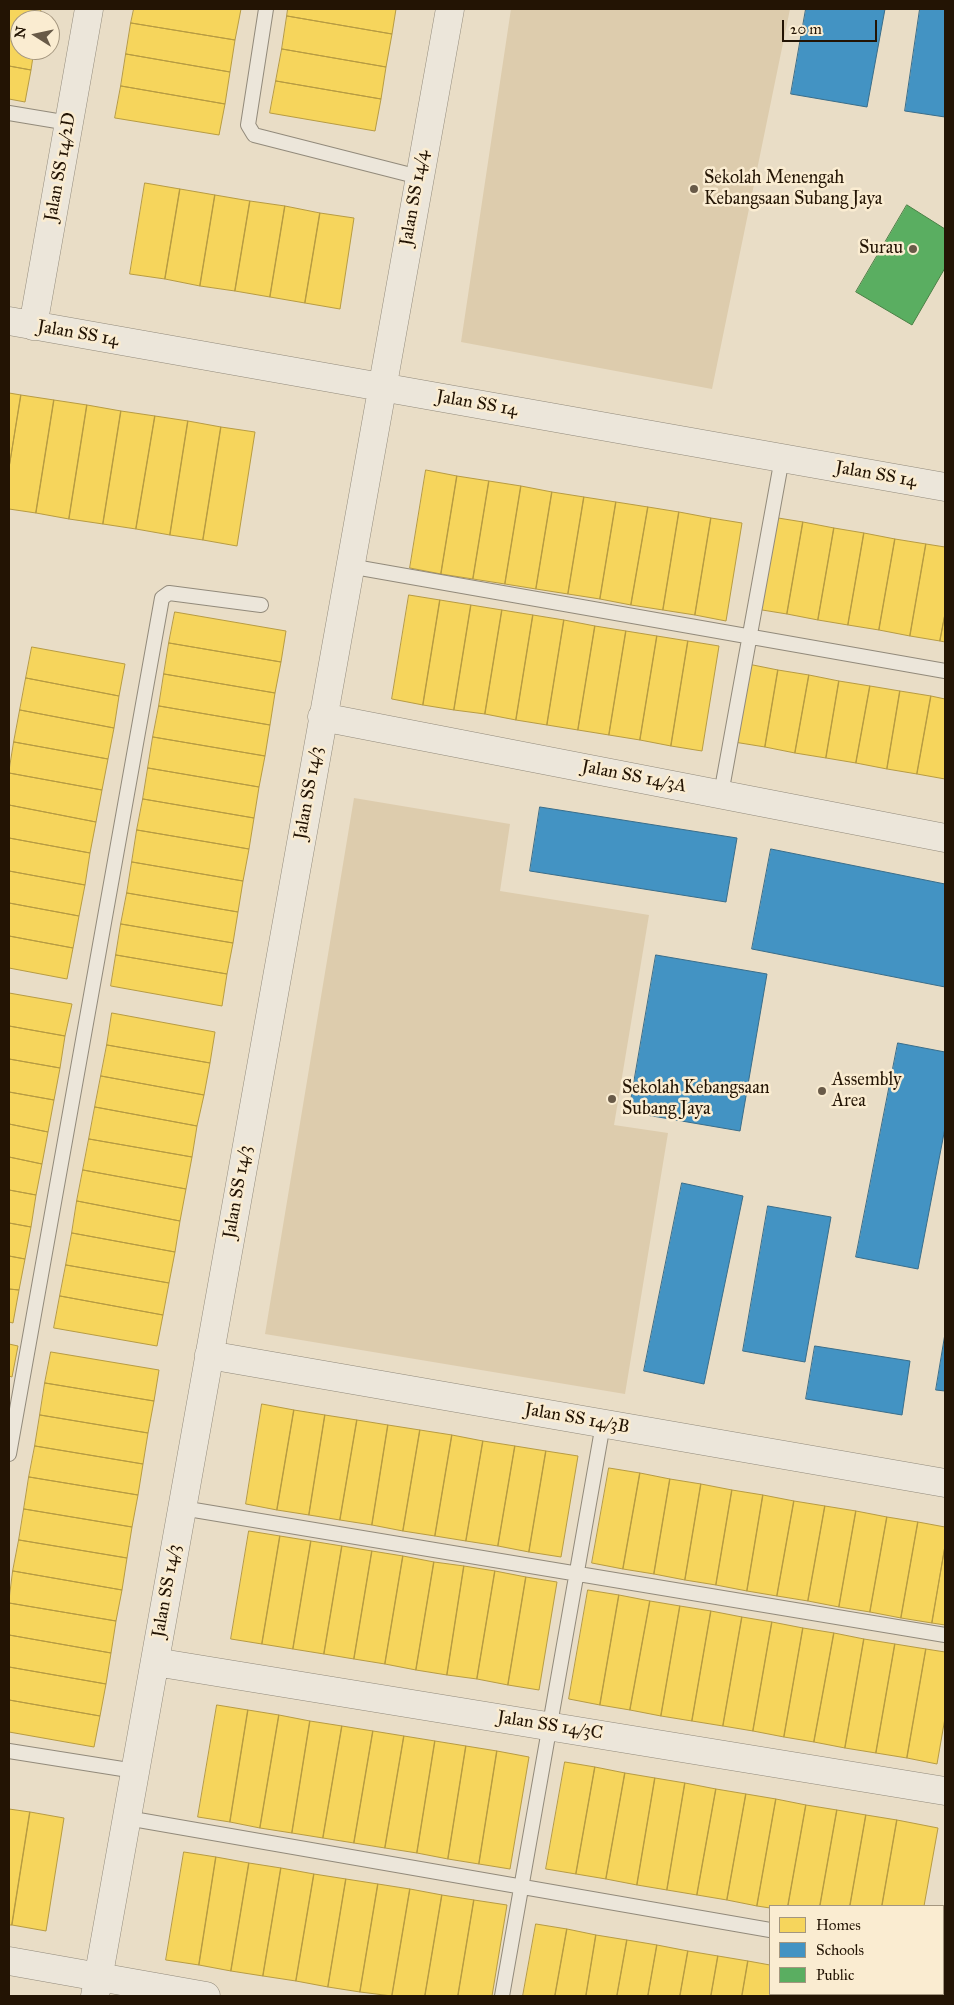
<!DOCTYPE html>
<html>
<head>
<meta charset="utf-8">
<style>
  body { margin:0 }
  #map { position:relative; width:954px; height:2005px; overflow:hidden; background:#e9ddc6; font-family:"IM FELL Great Primer",serif }
  canvas { display:block }
  .frame { position:absolute; inset:0; border:10px solid #231404; pointer-events:none }
  .legend { position:absolute; left:769px; top:1905px; width:175px; height:90px; box-sizing:border-box; background:#faecd1; border:1px solid #a4967f; margin:0; padding:6px 9px; list-style:none; font-size:15px; color:#231404 }
  .legend li { display:flex; align-items:center; gap:10px; height:25px }
  .legend b { width:25px; border:1px solid #a4967f }
  .north { position:absolute; left:10px; top:10px; width:50px; height:50px; box-sizing:border-box; background:#faecd1; border:1px solid #a4967f; border-radius:50%; rotate:280deg; font-size:14px; font-weight:700; line-height:20px; text-align:center; color:#231404 }
  .north::after { content:''; display:block; margin:auto; width:18px; height:22px; background:#685a48; clip-path:polygon(50% 0,100% 100%,50% 72%,0 100%) }
  .scale { position:absolute; left:782px; top:20px; width:95px; height:22px; box-sizing:border-box; border:2px solid #231404; border-top:0; padding-left:6px; font-size:15px; line-height:18px; white-space:nowrap; color:#231404; -webkit-text-stroke:4px #faecd1; paint-order:stroke }
</style>
</head>
<body>
<div id="map">
<canvas width="954" height="2005"></canvas>
<div class="frame"></div>
<ul class="legend">
<li><b style="height:14px;background:#f6d55c"></b>Homes</li>
<li><b style="height:14px;background:#4393c3"></b>Schools</li>
<li><b style="height:14px;background:#5aae61"></b>Public</li>
</ul>
<div class="north">N</div>
<div class="scale">20 m</div>
</div>
<script>
const g = document.querySelector('canvas').getContext('2d');
g.lineJoin = 'round';
function paint(path, color) { g.fillStyle = color; g.fill(path, 'evenodd'); }
function trace(path, color, width, dash) { g.strokeStyle = color; g.lineWidth = width; g.lineCap = dash ? 'butt' : 'round'; g.setLineDash(dash || []); g.stroke(path); }
function label(font, color, halo, rows, align = 'center') {
  g.font = font + ' "IM FELL Great Primer",serif'; g.lineWidth = 5; g.setLineDash([]); g.textBaseline = 'middle'; g.strokeStyle = halo; g.fillStyle = color; for (const [text, x, y, turn = 0] of rows) {
    g.save(); g.translate(x, y); g.rotate((+turn || 0) * Math.PI / 180); g.textAlign = isNaN(turn) ? turn : align; if (halo) g.strokeText(text, 0, 0); g.fillText(text, 0, 0); g.restore();
  }
}
paint(new Path2D(`
  M511 9H790L712 389 461 342Z
  M354 798 510 824 500 891 649 915 614 1125 668 1133 625 1394 265 1334Z`), '#ddccad');
const homes = new Path2D(`
  M9 9H41L39 20H20V35L9 33Z
  M134 9H241L235 40 131 23Z
  M288 9H396L392 34 287 16Z
  M287 16 392 34 386 67 282 49Z
  M131 23 235 40 230 72 126 54Z
  M9 33 20 35V50H34L31 70 9 66Z
  M282 49 386 67 381 99 276 81Z
  M126 54 230 72 225 104 121 86Z
  M9 66 31 70 25 102 9 99Z
  M276 81 381 99 375 131 270 113Z
  M121 86 225 104 219 135 115 118Z
  M145 183 180 189 165 279 130 274Z
  M180 189 215 195 200 286 165 279Z
  M215 195 250 201 235 291 200 286Z
  M250 201 285 206 270 297 235 291Z
  M285 206 320 213 305 303 270 297Z
  M320 213 354 218 340 309 305 303Z
  M9 393 21 395 9 468Z
  M21 395 54 400 36 513 9 509V468Z
  M54 400 87 405 69 519 36 513Z
  M87 405 121 411 103 524 69 519Z
  M121 411 155 416 136 529 103 524Z
  M155 416 188 421 170 535 136 529Z
  M188 421 221 427 203 540 170 535Z
  M221 427 255 432 237 546 203 540Z
  M426 470 457 476 441 574 410 568Z
  M457 476 489 481 473 579 441 574Z
  M489 481 521 486 505 584 473 579Z
  M521 486 552 492 536 589 505 584Z
  M552 492 584 497 568 594 536 589Z
  M584 497 616 502 600 599 568 594Z
  M616 502 648 507 631 605 600 599Z
  M648 507 679 512 663 610 631 605Z
  M679 512 711 518 695 615 663 610Z
  M772 517 803 522 787 614 756 609Z
  M711 518 742 523 726 621 695 615Z
  M803 522 834 528 818 620 787 614Z
  M834 528 864 533 848 625 818 620Z
  M864 533 895 539 879 630 848 625Z
  M895 539 926 544 910 636 879 630Z
  M926 544 945 547V614L940 641 910 636Z
  M409 595 440 600 423 705 392 699Z
  M440 600 471 605 454 710 423 705Z
  M471 605 502 610 485 714 454 710Z
  M502 610 533 615 516 720 485 714Z
  M175 612 286 631 281 662 169 643Z
  M945 614V642L940 641Z
  M533 615 564 620 547 725 516 720Z
  M564 620 595 626 578 730 547 725Z
  M595 626 626 631 609 735 578 730Z
  M626 631 657 636 640 740 609 735Z
  M657 636 688 641 671 746 640 740Z
  M688 641 719 646 702 751 671 746Z
  M169 643 281 662 275 693 164 674Z
  M32 647 125 664 119 696 26 678Z
  M748 664 778 670 765 747 734 742Z
  M778 670 809 675 795 753 765 747Z
  M164 674 275 693 270 725 159 706Z
  M809 675 839 681 826 758 795 753Z
  M26 678 119 696 114 728 20 710Z
  M839 681 870 686 856 763 826 758Z
  M870 686 900 691 887 769 856 763Z
  M900 691 931 696 917 774 887 769Z
  M931 696 945 699V779L917 774Z
  M159 706 270 725 265 756 153 737Z
  M20 710 114 728 108 759 14 742Z
  M153 737 265 756 259 787 148 768Z
  M14 742 108 759 102 790 9 773Z
  M148 768 259 787 254 818 143 799Z
  M9 773 102 790 96 822 9 805Z
  M143 799 254 818 249 849 137 830Z
  M9 805 96 822 90 853 9 838Z
  M137 830 249 849 243 881 132 862Z
  M9 838 90 853 85 885 9 871Z
  M132 862 243 881 238 912 127 893Z
  M9 871 85 885 79 916 9 903Z
  M127 893 238 912 233 943 121 924Z
  M9 903 79 916 73 948 9 936Z
  M121 924 233 943 227 974 116 955Z
  M9 936 73 948 67 979 9 968Z
  M116 955 227 974 222 1006 111 986Z
  M9 993 72 1004 65 1036 9 1026Z
  M112 1013 215 1032 210 1063 107 1045Z
  M9 1026 65 1036 60 1068 9 1059Z
  M107 1045 210 1063 204 1095 101 1076Z
  M9 1059 60 1068 54 1100 9 1092Z
  M101 1076 204 1095 197 1126 95 1107Z
  M9 1092 54 1100 48 1132 9 1124Z
  M95 1107 197 1126 192 1157 89 1139Z
  M9 1124 48 1132 42 1164 9 1157Z
  M89 1139 192 1157 186 1189 83 1170Z
  M9 1157 42 1164 36 1195 9 1190Z
  M83 1170 186 1189 180 1221 77 1201Z
  M9 1190 36 1195 31 1227 9 1223Z
  M77 1201 180 1221 175 1252 72 1233Z
  M9 1223 31 1227 25 1259 9 1256Z
  M72 1233 175 1252 169 1283 66 1265Z
  M9 1256 25 1259 19 1290 9 1289Z
  M66 1265 169 1283 163 1315 60 1296Z
  M9 1289 19 1290 13 1323 9 1322Z
  M60 1296 163 1315 157 1346 54 1328Z
  M9 1344 18 1346 12 1377 9 1376Z
  M51 1352 159 1370 154 1401 45 1383Z
  M45 1383 154 1401 148 1433 40 1415Z
  M262 1404 294 1410 277 1510 246 1504Z
  M294 1410 325 1415 309 1515 277 1510Z
  M40 1415 148 1433 143 1464 35 1446Z
  M325 1415 357 1420 340 1520 309 1515Z
  M357 1420 388 1425 372 1525 340 1520Z
  M388 1425 420 1430 403 1531 372 1525Z
  M420 1430 452 1435 435 1536 403 1531Z
  M452 1435 483 1441 466 1541 435 1536Z
  M483 1441 515 1446 498 1546 466 1541Z
  M35 1446 143 1464 138 1495 29 1477Z
  M515 1446 546 1451 529 1552 498 1546Z
  M546 1451 578 1456 561 1557 529 1552Z
  M609 1468 640 1473 623 1569 592 1563Z
  M640 1473 670 1479 654 1574 623 1569Z
  M29 1477 138 1495 132 1527 24 1509Z
  M670 1479 701 1484 685 1580 654 1574Z
  M701 1484 732 1490 716 1585 685 1580Z
  M732 1490 763 1495 747 1591 716 1585Z
  M763 1495 794 1501 777 1596 747 1591Z
  M794 1501 825 1506 808 1601 777 1596Z
  M825 1506 856 1511 839 1607 808 1601Z
  M24 1509 132 1527 127 1558 19 1540Z
  M856 1511 887 1517 870 1612 839 1607Z
  M887 1517 918 1522 901 1618 870 1612Z
  M918 1522 945 1527V1546L932 1623 901 1618Z
  M249 1531 280 1536 262 1644 231 1639Z
  M280 1536 311 1541 293 1649 262 1644Z
  M19 1540 127 1558 122 1590 13 1571Z
  M311 1541 342 1546 324 1654 293 1649Z
  M342 1546 372 1551 354 1659 324 1654Z
  M945 1546V1625L932 1623Z
  M372 1551 403 1556 385 1664 354 1659Z
  M403 1556 434 1562 416 1670 385 1664Z
  M434 1562 464 1566 447 1675 416 1670Z
  M464 1566 495 1571 477 1679 447 1675Z
  M13 1571 122 1590 116 1621 9 1603Z
  M495 1571 526 1577 508 1685 477 1679Z
  M526 1577 557 1582 539 1690 508 1685Z
  M588 1590 619 1595 600 1705 569 1699Z
  M619 1595 650 1601 630 1710 600 1705Z
  M650 1601 680 1606 661 1716 630 1710Z
  M9 1603 116 1621 111 1653 9 1635Z
  M680 1606 711 1611 692 1721 661 1716Z
  M711 1611 742 1617 723 1726 692 1721Z
  M742 1617 772 1622 753 1731 723 1726Z
  M772 1622 803 1628 784 1737 753 1731Z
  M803 1628 834 1633 814 1742 784 1737Z
  M834 1633 864 1639 845 1748 814 1742Z
  M9 1635 111 1653 106 1684 9 1667Z
  M864 1639 895 1644 876 1753 845 1748Z
  M895 1644 926 1649 907 1758 876 1753Z
  M926 1649 945 1652V1718L937 1764 907 1758Z
  M9 1667 106 1684 100 1716 9 1700Z
  M9 1700 100 1716 94 1747 9 1732Z
  M217 1705 248 1710 230 1822 198 1817Z
  M248 1710 279 1715 260 1828 230 1822Z
  M279 1715 310 1721 292 1833 260 1828Z
  M310 1721 342 1726 323 1838 292 1833Z
  M342 1726 373 1731 354 1843 323 1838Z
  M373 1731 404 1736 385 1848 354 1843Z
  M404 1736 435 1741 417 1853 385 1848Z
  M435 1741 466 1746 448 1859 417 1853Z
  M466 1746 497 1751 479 1864 448 1859Z
  M497 1751 529 1757 510 1869 479 1864Z
  M565 1762 595 1767 576 1874 546 1869Z
  M595 1767 625 1773 606 1879 576 1874Z
  M625 1773 655 1778 637 1885 606 1879Z
  M655 1778 685 1783 667 1890 637 1885Z
  M685 1783 716 1789 697 1895 667 1890Z
  M716 1789 746 1794 727 1900 697 1895Z
  M746 1794 776 1799 757 1906 727 1900Z
  M776 1799 806 1805 788 1906H770V1908L757 1906Z
  M806 1805 837 1810 820 1906H788Z
  M9 1809 30 1812 12 1925H9Z
  M837 1810 866 1815 850 1906H820Z
  M30 1812 64 1818 46 1931 12 1925Z
  M866 1815 897 1820 882 1906H850Z
  M897 1820 938 1828 924 1906H882Z
  M184 1852 216 1857 199 1965 166 1960Z
  M216 1857 249 1863 231 1971 199 1965Z
  M249 1863 281 1868 263 1976 231 1971Z
  M281 1868 314 1874 296 1981 263 1976Z
  M314 1874 346 1879 328 1987 296 1981Z
  M346 1879 378 1884 360 1992 328 1987Z
  M378 1884 410 1889 392 1996 360 1992Z
  M410 1889 442 1895 425 1996H392Z
  M442 1895 474 1900 458 1996H425Z
  M474 1900 507 1905 492 1996H458Z
  M536 1924 567 1929 555 1996H523Z
  M567 1929 596 1935 586 1996H555Z
  M596 1935 627 1940 617 1996H586Z
  M627 1940 657 1945 648 1996H617Z
  M657 1945 688 1951 680 1996H648Z
  M688 1951 718 1956 711 1996H680Z
  M718 1956 748 1961 742 1996H711Z
  M748 1961 770 1965V1994H774L773 1996H742Z
  M774 1994H805V1996H773Z
  M805 1994H836V1996H805Z
  M836 1994H867V1996H836Z
  M867 1994H907V1996H867Z`);
paint(homes, '#f6d55c');
trace(homes, '#b79b42', 1);
const schools = new Path2D(`
  M806 9H885L867 107 791 94Z
  M920 9H945V117L905 111Z
  M540 807 737 838 726 902 530 871Z
  M771 849 945 884V987L752 949Z
  M656 955 767 974 740 1131 629 1112Z
  M898 1043 945 1052V1128L918 1269 856 1257Z
  M682 1183 743 1196 704 1384 644 1371Z
  M768 1206 831 1217 805 1362 743 1351Z
  M945 1334V1391L936 1390Z
  M815 1346 910 1361 902 1415 806 1399Z`);
paint(schools, '#4393c3');
trace(schools, '#396d8a', 1);
const public = new Path2D(`
  M907 205 945 229V268L912 325 856 292Z`);
paint(public, '#5aae61');
trace(public, '#4a8045', 1);
const service = new Path2D(`
  M266 9 248 125 254 135 419 177
  M9 113 69 123
  M349 566 945 671
  M721 794 782 458
  M9 1454 162 598 169 593 261 605
  M182 1508 945 1635
  M9 1751 135 1771
  M127 1818 770 1930
  M943 1960 945 1961
  M502 1996 603 1424`);
const minor = new Path2D(`
  M9 321 945 487
  M33 326 89 9
  M322 717 945 838
  M209 1355 945 1483
  M155 1662 945 1791
  M9 1961 206 1996
  M95 1996 450 9`);
trace(service, '#928a7b', 16);
trace(minor, '#928a7b', 29);
trace(service, '#ece6da', 14);
trace(minor, '#ece6da', 28);
for (const [x, y, r, color] of [
  [694,189,5,"#685a48"],
  [913,249,5,"#685a48"],
  [822,1091,5,"#685a48"],
  [612,1099,5,"#685a48"]
]) { const dot = new Path2D(); dot.arc(x, y, r, 0, 2 * Math.PI); g.fillStyle = color; g.fill(dot); trace(dot, '#faecd1', 2); }
label('18px', '#231404', '#faecd1', [
  ["Jalan SS 14/2D",61,167,-80],
  ["Jalan SS 14/4",415,198,-80],
  ["Jalan SS 14",78,334,10],
  ["Jalan SS 14",477,404,10],
  ["Jalan SS 14",876,475,10],
  ["Jalan SS 14/3A",634,777,11],
  ["Jalan SS 14/3",309,793,-80],
  ["Jalan SS 14/3",238,1192,-80],
  ["Jalan SS 14/3B",577,1419,10],
  ["Jalan SS 14/3",167,1591,-80],
  ["Jalan SS 14/3C",550,1726,9]
]);
label('18px', '#231404', '#faecd1', [
  ["Sekolah Menengah",704,179],
  ["Kebangsaan Subang Jaya",704,200],
  ["Surau",903,249,"right"],
  ["Assembly",832,1081],
  ["Area",832,1102],
  ["Sekolah Kebangsaan",622,1089],
  ["Subang Jaya",622,1110]
], 'left');
</script>
</body>
</html>
